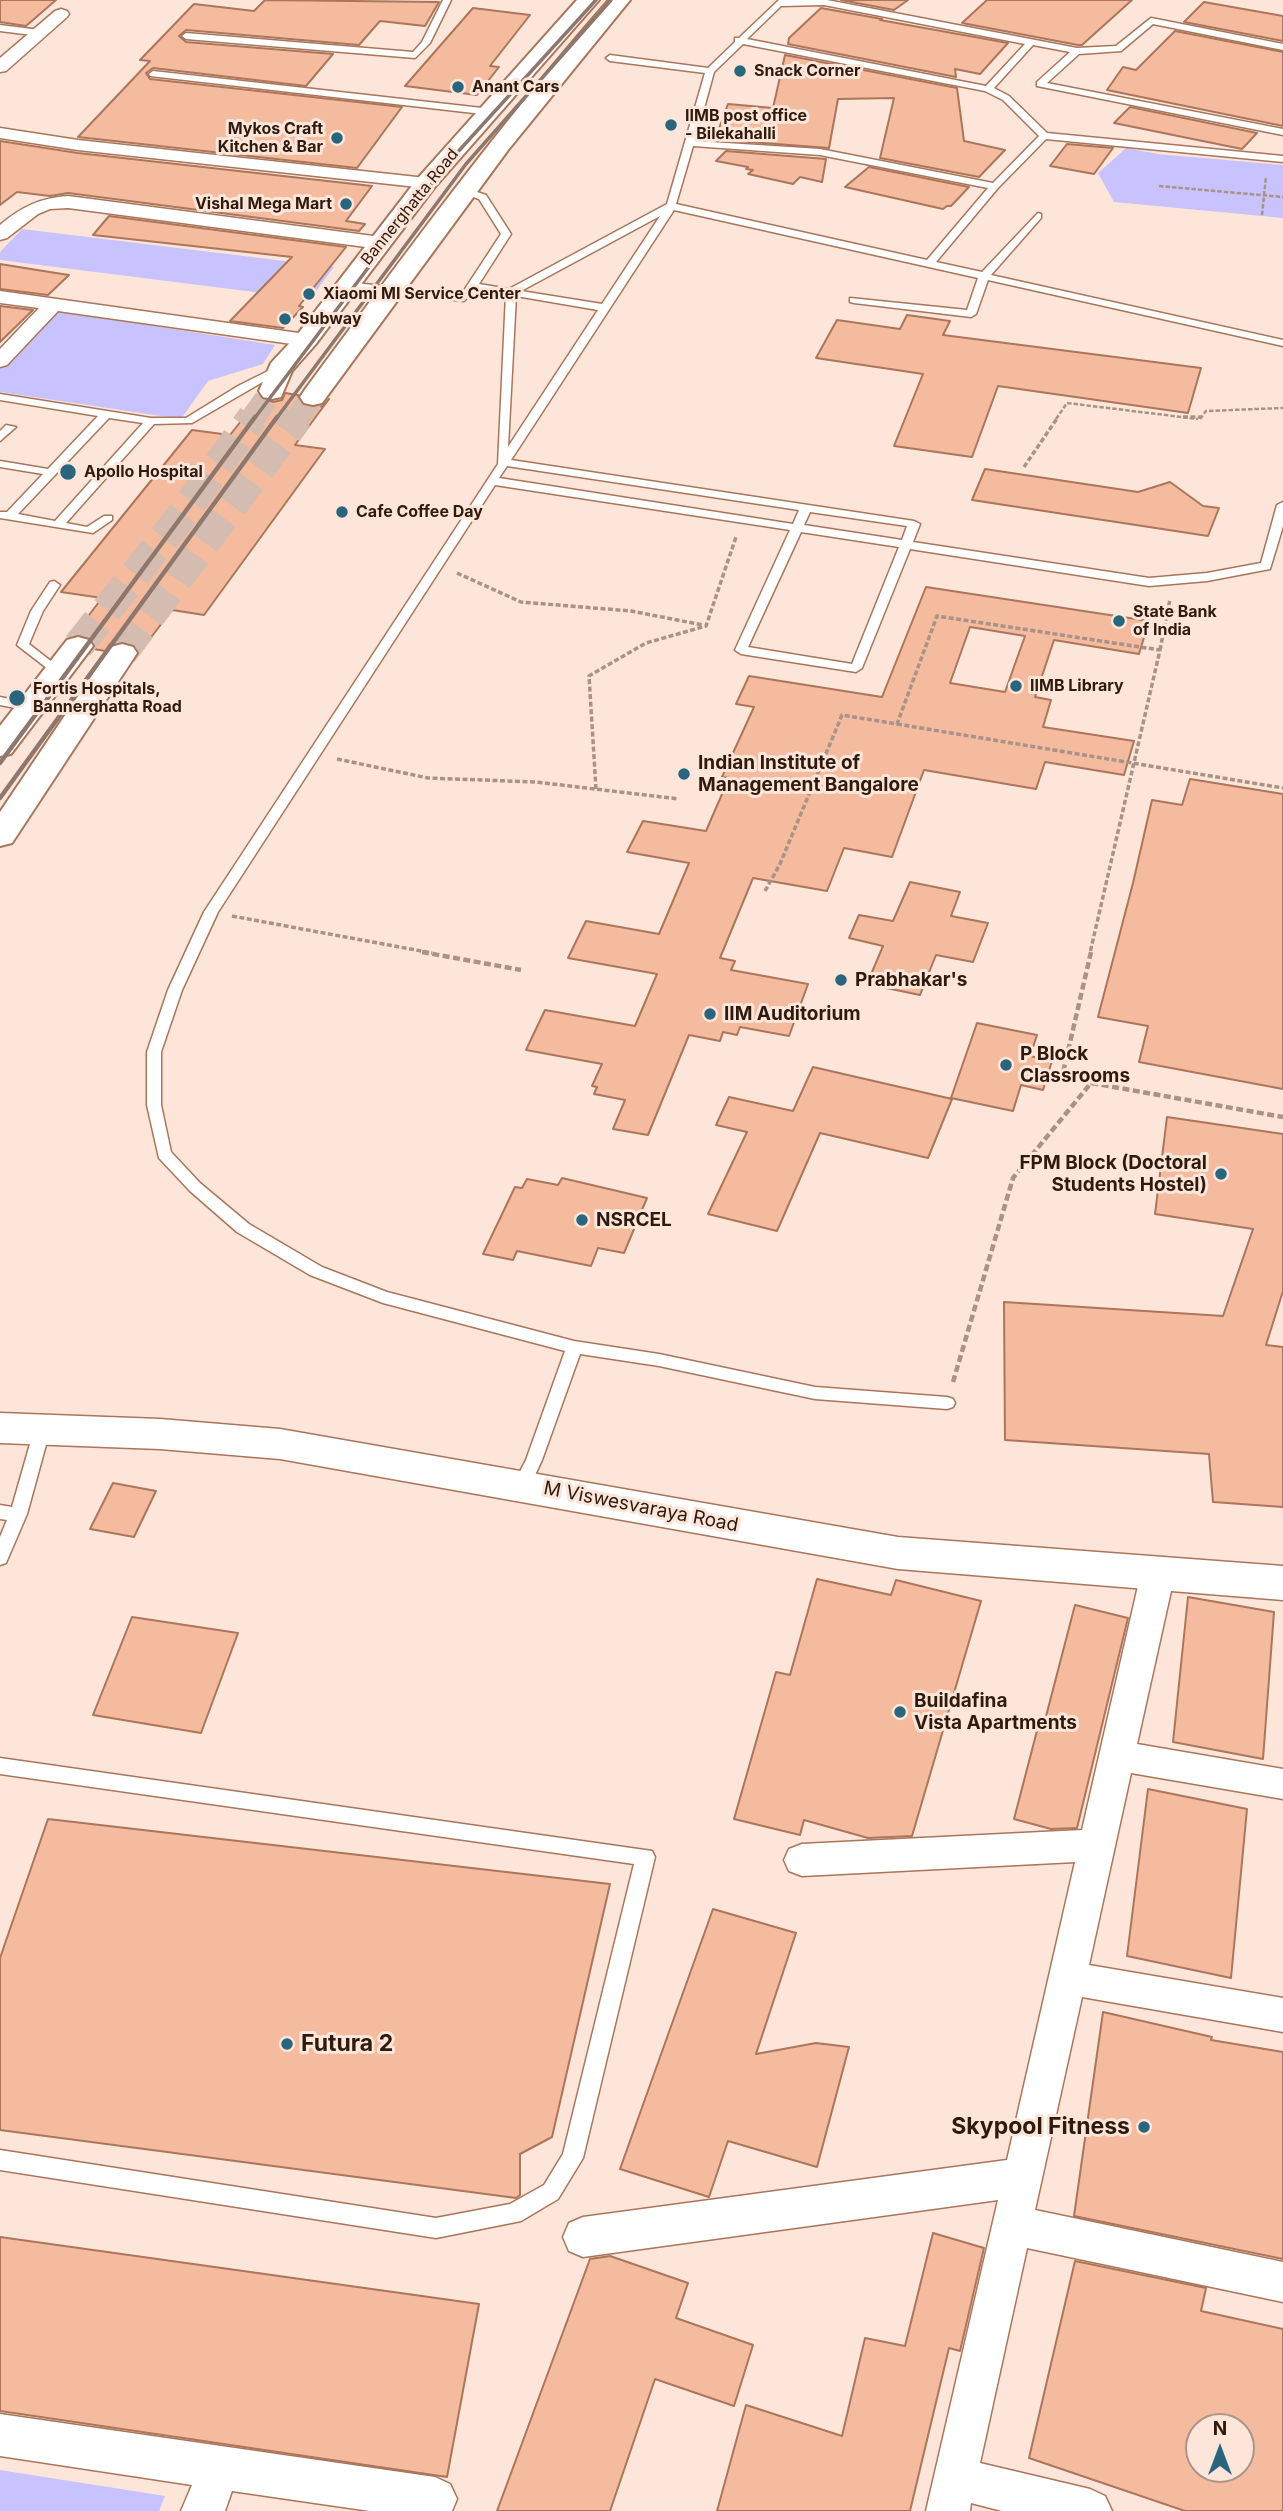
<!DOCTYPE html>
<html>
<head>
<meta charset="utf-8">
<style>
  body { margin:0 }
  #map { position:relative; width:1283px; height:2511px; overflow:hidden; background:#fde5d9; font-family:Inter,sans-serif }
  canvas { display:block }
  .north { position:absolute; left:1185px; top:2413px; width:70px; height:70px; box-sizing:border-box; background:#fde5d9; border:2px solid #ab9488; border-radius:50%; rotate:0deg; font-size:19px; font-weight:700; line-height:28px; text-align:center; color:#2f1a0f }
  .north::after { content:''; display:block; margin:auto; width:24px; height:32px; background:#2a657e; clip-path:polygon(50% 0,100% 100%,50% 72%,0 100%) }
</style>
</head>
<body>
<div id="map">
<canvas width="1283" height="2511"></canvas>
<div class="north">N</div>
</div>
<script>
const g = document.querySelector('canvas').getContext('2d');
g.lineJoin = 'round';
function paint(path, color) { g.fillStyle = color; g.fill(path, 'evenodd'); }
function trace(path, color, width, dash) { g.strokeStyle = color; g.lineWidth = width; g.lineCap = dash ? 'butt' : 'round'; g.setLineDash(dash || []); g.stroke(path); }
function label(font, color, halo, rows, align = 'center') {
  g.font = font + ' Inter,sans-serif'; g.lineWidth = 6; g.setLineDash([]); g.textBaseline = 'middle'; g.strokeStyle = halo; g.fillStyle = color; for (const [text, x, y, turn = 0] of rows) {
    g.save(); g.translate(x, y); g.rotate((+turn || 0) * Math.PI / 180); g.textAlign = isNaN(turn) ? turn : align; if (halo) g.strokeText(text, 0, 0); g.fillText(text, 0, 0); g.restore();
  }
}
paint(new Path2D(`
  M1126 148 1158 154 1283 165V218L1114 202 1098 173Z
  M22 229 334 267 310 299 0 260V252Z
  M60 311 275 345 263 364 208 381 181 419 0 392V369Z
  M0 2470 165 2496 159 2511H0Z`), '#c8c3fe');
const building = new Path2D(`
  M0 0H56L26 26 0 22Z
  M265 0 439 2 425 26 380 21 359 45 186 30 179 36 186 42 333 54 306 86 153 68 146 73 150 79 402 107 357 168 78 137 150 61 140 60 194 4 254 11Z
  M841 0H908L894 10Z
  M987 0H1132L1082 45H1078L962 23Z
  M1204 2 1283 16V41L1184 22Z
  M473 8 530 15 490 66 499 67 477 95 405 86Z
  M821 8 882 19 880 20 1008 43 980 74 955 69 956 77 788 44 789 38Z
  M1175 31 1283 52V126L1107 90 1123 67 1136 70Z
  M785 55 957 88 964 141 1005 150 979 177 880 158 894 98 838 99 829 148 736 141 744 133 718 131 728 104 773 108Z
  M1130 107 1257 133 1242 149 1114 123Z
  M0 141 78 153 372 186 346 221 365 224 359 231 68 193 50 196 17 192 0 205Z
  M1067 144 1113 148 1094 174 1050 166Z
  M726 151 826 159 822 182 800 177 793 184 748 174 753 170 746 169 748 167 716 161Z
  M869 167 969 187 951 206H947L943 209 845 187Z
  M109 216 346 247 299 306 303 307 283 328 230 321 292 257 93 235Z
  M0 264 37 270 69 275 48 295 0 289Z
  M0 306 33 310 0 342Z
  M907 315 950 321 943 335 1201 368 1188 413 998 386 972 457 894 446 923 374 816 358 837 320 900 329Z
  M285 393 298 395 302 404 312 408 323 406 329 399 295 445 325 449 204 615 172 610 139 653 134 644 123 641 110 644 105 651 94 649 95 645 90 637 73 636 102 598 61 592 192 430 230 435 260 397 273 402 282 400Z
  M985 469 1138 492 1170 482 1203 506 1219 508 1208 536 972 500Z
  M926 587 1149 621 1139 654 1054 640 1035 697 1051 700 1043 727 1134 741 1124 775 1045 762 1036 789 924 770 892 857 844 848 827 891 753 878 720 958 735 961 731 970 808 984 789 1036 740 1027 737 1035 723 1032 720 1041 689 1035 648 1135 613 1129 625 1100 594 1094 597 1087 592 1086 602 1064 526 1050 545 1010 635 1026 657 974 568 958 586 921 659 934 689 863 627 852 643 821 706 831 729 778 722 777 754 707 736 704 749 676 882 697ZM970 627 1025 636 1005 692 950 683Z
  M1190 779 1283 794V1089L1139 1062 1148 1026 1098 1017 1133 883 1152 800 1182 805Z
  M910 882 960 892 951 916 988 923 973 962 936 955 920 995 867 984 883 946 849 938 859 915 893 921Z
  M977 1023 1037 1035 1030 1056 1052 1061 1043 1090 1021 1085 1013 1111 951 1098Z
  M813 1067 952 1099 928 1158 820 1133 777 1231 708 1214 747 1132 716 1125 729 1097 793 1111Z
  M1167 1117 1283 1134V1291L1266 1345 1283 1347V1507L1213 1502 1209 1454 1005 1440 1004 1302 1223 1316 1253 1229 1155 1214Z
  M562 1178 647 1198 624 1253 598 1248 591 1266 517 1251 513 1260 483 1254 515 1187 522 1188 527 1179 558 1185Z
  M113 1483 156 1491 134 1537 90 1529Z
  M817 1579 891 1595 896 1580 981 1601 912 1836 868 1838 804 1820 800 1835 734 1819 776 1672 790 1675Z
  M1188 1597 1274 1612 1263 1759 1173 1742Z
  M1075 1605 1128 1618 1077 1828 1051 1829 1014 1819 1039 1723 1044 1724Z
  M132 1617 238 1633 201 1733 93 1715Z
  M1148 1789 1247 1809 1231 1978 1127 1956Z
  M48 1819 610 1884 552 2137 520 2154V2195L516 2198 0 2130V1958Z
  M713 1909 796 1933 756 2054 816 2043 849 2047 817 2167 728 2141 709 2197 620 2169Z
  M1103 2012 1212 2037 1211 2040 1283 2052V2259L1074 2216Z
  M933 2233 984 2248 960 2351 949 2348 910 2511H717L746 2405 842 2436 865 2338 905 2346Z
  M0 2237 479 2304 447 2477 0 2411Z
  M610 2256 688 2283 676 2318 753 2345 734 2406 655 2379 610 2511H497L590 2259Z
  M1075 2261 1206 2288 1201 2311 1283 2329V2511H1185L1029 2458ZM1199 2427H1241V2469H1199Z`);
paint(building, '#f5bb9e');
trace(building, '#ab765b', 2);
trace(new Path2D(`
  M252 419 272 391
  M297 419 313 397`), '#d4bcb1', 24, [24, 12]);
trace(new Path2D(`
  M78 646 176 523 253 417
  M122 653 298 417`), '#d4bcb1', 31, [31, 15]);
const service = new Path2D(`
  M443 0H451L430 43 415 58 186 39 182 36 186 33 413 52 422 42Z
  M779 0H827L1077 48 1116 46 1151 18 1283 44V50L1153 24 1121 51 1079 54 1047 83 1283 129V135L1037 86V82L1070 52 1033 45 994 88 1009 96 1047 133 1283 156V162L1046 139 998 188 936 262 982 272 1038 213 1041 214V218L991 275 1283 340V346L988 280 976 314 971 317 854 303 850 302V298L967 310 978 278 674 210 511 460 914 521 920 524 913 542 1149 578 1207 573 1261 563 1277 505 1283 502V526L1270 569 1207 581 1149 586 910 549 862 668 856 672 741 654 735 650 790 530 495 485 218 912 182 990 161 1052V1105L171 1152 200 1183 249 1224 322 1267 387 1292 574 1341 659 1354 815 1387 947 1397 953 1399 955 1403 953 1407 947 1409 815 1399 659 1366 580 1354 542 1460 528 1490H516L513 1485 526 1460 565 1351 383 1303 310 1275 237 1232 190 1191 159 1158 147 1105V1052L168 990 204 912 498 464 506 294 476 289 464 301 347 288 342 285 347 282 461 295 501 234 479 199 462 193V189L465 188 486 195 511 234 479 284 509 289 667 204 705 73 610 61 606 58 610 55 708 68 735 42V38H739ZM824 5 1025 44 986 86 747 39 781 6ZM743 44 985 91 1003 100 1039 136 993 183 820 149 695 141 714 72ZM693 146 820 155 988 188 927 260 676 204ZM660 216 602 304 521 291ZM516 296 598 310 508 447ZM507 466 799 510 793 524 499 478ZM810 512 907 526 902 540 804 525ZM801 532 899 547 852 664 748 647Z
  M0 25 40 30 44 33 40 36 0 31Z
  M153 71 491 109 496 112 491 115 150 76 149 74Z
  M276 367 285 369 192 423 154 424 66 523 87 527 104 516H112V520L93 533 0 518V512H7L43 474 0 467V461L48 469 98 416 0 400V394L151 418H186L238 386ZM109 418 143 423 55 521 18 514Z
  M6 425 16 427 0 441V431Z
  M54 581 60 585 43 611 29 644 61 669V675L57 676 17 645 31 611 50 582Z
  M0 697 35 704 37 707 31 711 0 705Z
  M42 1424 48 1425 50 1430 27 1514 6 1563 0 1565V1537L7 1520 0 1519V1505L12 1507 34 1430 36 1425Z
  M0 1758 652 1851 655 1857 583 2158 558 2199 521 2221 436 2238 0 2170V2150L436 2218 510 2204 544 2185 563 2154 634 1864 0 1774Z`);
const minor = new Path2D(`
  M61 9 67 11 69 14 67 17 6 71 0 72V58L55 11Z
  M0 128 78 140 426 178 435 183 426 188 78 150 0 138Z
  M68 196 381 237 390 243 381 249 68 208 50 209 38 214 7 238 0 240V225C21 207 40 198 68 196Z
  M0 291 306 334 313 336 316 340 313 344 306 346 58 311 7 365 0 367V349L39 308 0 303Z
  M1158 1560 1170 1564 1175 1573 1137 1744 1283 1769V1799L1131 1773 1089 1965 1283 1998V2032L1082 1997 1035 2210 1283 2262V2302L1027 2248 980 2463 1090 2489 1105 2496 1112 2511H1002L971 2503 970 2511H926L998 2200 583 2257 569 2251 563 2237 569 2223 583 2217 1007 2160 1075 1862 802 1876 789 1871 784 1860 789 1849 802 1844 1082 1830 1141 1573 1146 1564Z
  M0 2414 435 2477 450 2484 457 2499 452 2511H370L232 2491 225 2511H181L192 2485 0 2456Z`);
const tertiary = new Path2D(`
  M0 1413 160 1419 280 1429 898 1537 1283 1566V1600L898 1569 280 1459 160 1449 0 1443Z`);
const primary = new Path2D(`
  M577 0H599L434 188 315 345 292 371 281 397 272 399 263 397 259 391 271 363 297 335 418 178Z
  M609 0H630L508 150 322 403 313 405 304 403 300 397 304 391C402 258 499 125 609 0Z
  M78 637 89 640 93 646 11 754 0 756V726L67 640Z
  M122 644 133 647 137 653 12 843 0 846V812L111 647Z`);
trace(service, '#aa7559', 3);
trace(minor, '#aa7559', 3);
trace(tertiary, '#aa7559', 3);
trace(primary, '#aa7559', 4);
trace(new Path2D(`
  M1159 186 1283 197
  M1262 215 1266 176
  M1056 419 1067 403 1198 419
  M1200 419 1206 411 1283 408`), '#a99287', 2.5, [4.5, 2]);
trace(new Path2D(`
  M1183 417H1202
  M1024 467 1058 417
  M457 573 521 602 631 611 703 625
  M1160 650 1170 599
  M897 724 1283 788
  M337 759 428 778 536 782 679 799
  M596 789 589 676 646 643 706 626 736 537
  M765 891 780 864 842 715 897 724 937 616 1160 650 1090 953
  M232 916 432 953`), '#a99287', 3.5, [5, 2.5]);
trace(new Path2D(`
  M422 952 521 970
  M1091 952 1062 1077 1091 1083
  M953 1382 1013 1178 1091 1083 1283 1117`), '#a99287', 4.5, [7, 3.5]);
paint(service, '#fff');
paint(minor, '#fff');
paint(tertiary, '#fff');
paint(primary, '#fff');
trace(new Path2D(`
  M254 419 445 166 596 0
  M276 419 466 164 611 0`), '#8e776c', 3.5);
trace(new Path2D(`
  M0 763 255 417
  M0 798 277 417`), '#8e776c', 4.5);
for (const [x, y, r, color] of [
  [740,71,7,"#2a657e"],
  [458,87,7,"#2a657e"],
  [671,125,7,"#2a657e"],
  [337,138,7,"#2a657e"],
  [346,204,7,"#2a657e"],
  [309,294,7,"#2a657e"],
  [285,319,7,"#2a657e"],
  [68,472,9,"#2a657e"],
  [342,512,7,"#2a657e"],
  [1119,621,7,"#2a657e"],
  [1016,686,7,"#2a657e"],
  [17,698,9,"#2a657e"],
  [684,774,7,"#2a657e"],
  [841,980,7,"#2a657e"],
  [710,1014,7,"#2a657e"],
  [1006,1065,7,"#2a657e"],
  [1221,1174,7,"#2a657e"],
  [582,1220,7,"#2a657e"],
  [900,1712,7,"#2a657e"],
  [287,2044,7,"#2a657e"],
  [1144,2127,7,"#2a657e"]
]) { const dot = new Path2D(); dot.arc(x, y, r, 0, 2 * Math.PI); g.fillStyle = color; g.fill(dot); trace(dot, '#fde5d9', 2.5); }
label('bold 16px', '#2f1a0f', '#fde5d9', [
  ["Snack Corner",754,71],
  ["Anant Cars",472,87],
  ["IIMB post office",685,116],
  ["- Bilekahalli",685,134],
  ["Mykos Craft",323,129,"right"],
  ["Kitchen & Bar",323,147,"right"],
  ["Vishal Mega Mart",332,204,"right"],
  ["Xiaomi MI Service Center",323,294],
  ["Subway",299,319],
  ["Apollo Hospital",84,472],
  ["Cafe Coffee Day",356,512],
  ["State Bank",1133,612],
  ["of India",1133,630],
  ["IIMB Library",1030,686],
  ["Fortis Hospitals,",33,689],
  ["Bannerghatta Road",33,707]
], 'left');
label('16px', '#2f1a0f', '#fde5d9', [
  ["Bannerghatta Road",410,207,-51]
]);
label('bold 19px', '#2f1a0f', '#fde5d9', [
  ["Indian Institute of",698,763],
  ["Management Bangalore",698,785],
  ["Prabhakar's",855,980],
  ["IIM Auditorium",724,1014],
  ["P Block",1020,1054],
  ["Classrooms",1020,1076],
  ["FPM Block (Doctoral",1207,1163,"right"],
  ["Students Hostel)",1207,1185,"right"],
  ["NSRCEL",596,1220],
  ["Buildafina",914,1701],
  ["Vista Apartments",914,1723]
], 'left');
label('19px', '#2f1a0f', '#fde5d9', [
  ["M Viswesvaraya Road",641,1507,11]
]);
label('bold 23px', '#2f1a0f', '#fde5d9', [
  ["Futura 2",301,2044],
  ["Skypool Fitness",1130,2127,"right"]
], 'left');
</script>
</body>
</html>
